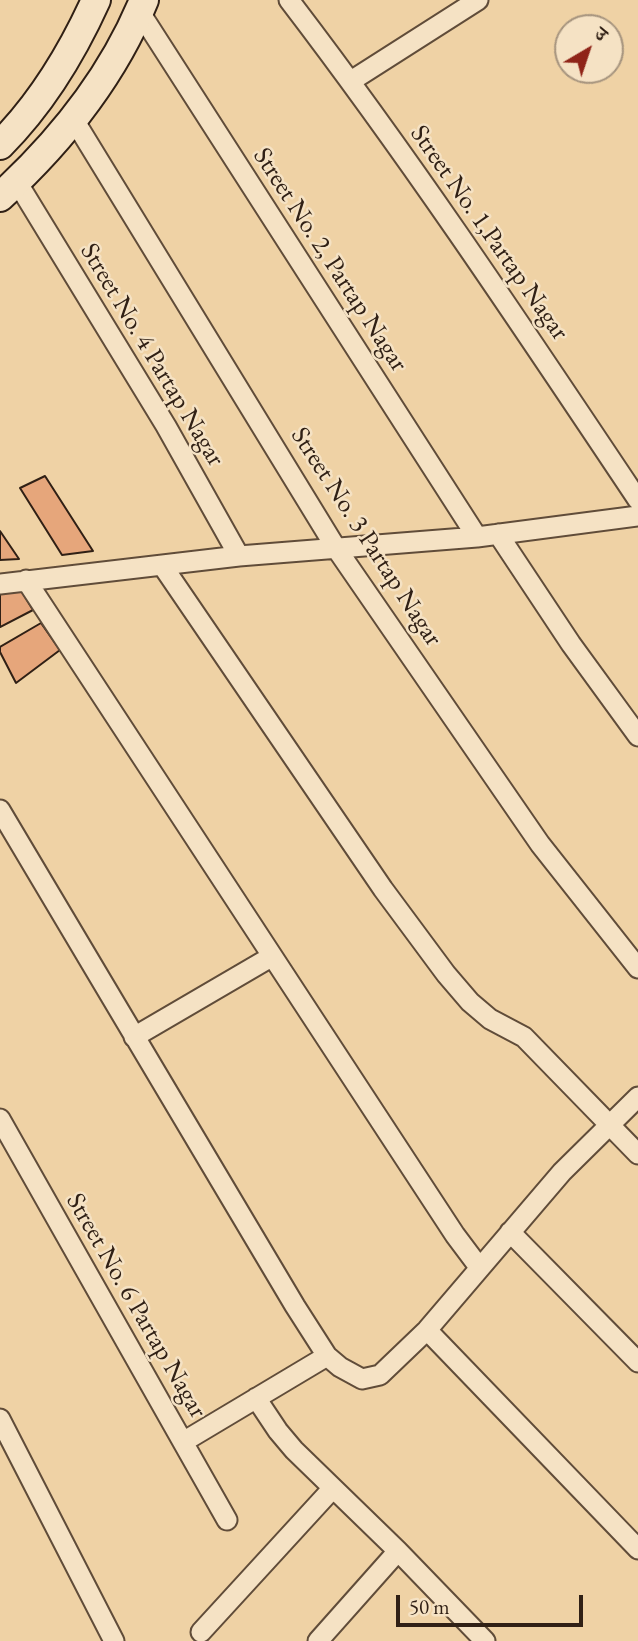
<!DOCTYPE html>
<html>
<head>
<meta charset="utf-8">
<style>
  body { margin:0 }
  #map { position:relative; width:638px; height:1641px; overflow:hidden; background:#efd2a5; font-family:"EB Garamond","Noto Serif Devanagari",serif }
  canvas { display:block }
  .north { position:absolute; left:554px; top:14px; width:70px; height:70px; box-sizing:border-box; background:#f5e2c4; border:2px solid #a6947e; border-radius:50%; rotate:39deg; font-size:19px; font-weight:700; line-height:28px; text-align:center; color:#302015 }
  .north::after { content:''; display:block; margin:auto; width:24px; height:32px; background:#8f2418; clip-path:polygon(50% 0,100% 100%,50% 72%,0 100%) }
  .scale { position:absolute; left:396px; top:1595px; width:187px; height:32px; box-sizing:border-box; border:4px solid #302015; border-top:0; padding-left:9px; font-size:21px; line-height:24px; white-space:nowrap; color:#302015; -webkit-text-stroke:5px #f5e2c4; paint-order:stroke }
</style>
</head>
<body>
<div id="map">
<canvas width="638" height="1641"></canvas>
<div class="north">उ</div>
<div class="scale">50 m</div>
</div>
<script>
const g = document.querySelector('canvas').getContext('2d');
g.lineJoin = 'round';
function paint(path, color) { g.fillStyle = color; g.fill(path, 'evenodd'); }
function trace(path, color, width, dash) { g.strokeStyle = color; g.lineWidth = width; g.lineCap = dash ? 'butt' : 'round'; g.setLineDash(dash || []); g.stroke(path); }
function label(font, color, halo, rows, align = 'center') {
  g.font = font + ' "EB Garamond",serif'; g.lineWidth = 5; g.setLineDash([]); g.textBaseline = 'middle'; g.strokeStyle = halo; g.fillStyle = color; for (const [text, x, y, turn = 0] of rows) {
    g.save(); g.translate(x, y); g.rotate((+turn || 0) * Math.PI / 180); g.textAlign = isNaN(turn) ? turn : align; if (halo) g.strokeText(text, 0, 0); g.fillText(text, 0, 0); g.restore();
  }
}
const building = new Path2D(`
  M45 476 93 551 62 555 20 488Z
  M0 531 19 559 0 560Z
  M21 590 33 610 0 627V593Z
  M41 623 60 650 16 683 0 652V647Z`);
paint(building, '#e6a67b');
trace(building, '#302015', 2);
const street = new Path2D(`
  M289 0C413 162 525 331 638 500
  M139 11 477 537
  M351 81 478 0
  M74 120 336 548 540 844 638 968
  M17 182 166 426 239 556
  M498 534 571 644 638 736
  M162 565 383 889 446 974 470 1002 490 1019 524 1037 638 1154
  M26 580 455 1235 479 1267
  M0 584 239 556 477 537 638 516
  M0 810 295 1306 327 1356 340 1367 362 1379 380 1375 427 1330 562 1172 638 1097
  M134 1037 271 957
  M0 1119 227 1520
  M510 1232 638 1362
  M427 1330 638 1549
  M256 1398 278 1431 294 1450 398 1551 485 1641
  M0 1419 114 1641
  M183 1442 327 1356
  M201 1632 333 1488
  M318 1641 398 1551`);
const secondary = new Path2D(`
  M0 145C41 104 72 53 96 0
  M0 197C60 142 113 76 144 0`);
trace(street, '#604c39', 23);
trace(secondary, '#302015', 32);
trace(street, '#f5e2c4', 19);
trace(secondary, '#f5e2c4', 28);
label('26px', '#302015', '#f5e2c4', [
  ["Street No. 1,Partap Nagar",489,233,55],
  ["Street No. 2, Partap Nagar",330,260,57],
  ["Street No. 4 Partap Nagar",152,355,59],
  ["Street No. 3 Partap Nagar",366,537,57],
  ["Street No. 6 Partap Nagar",136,1306,60]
]);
</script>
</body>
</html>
